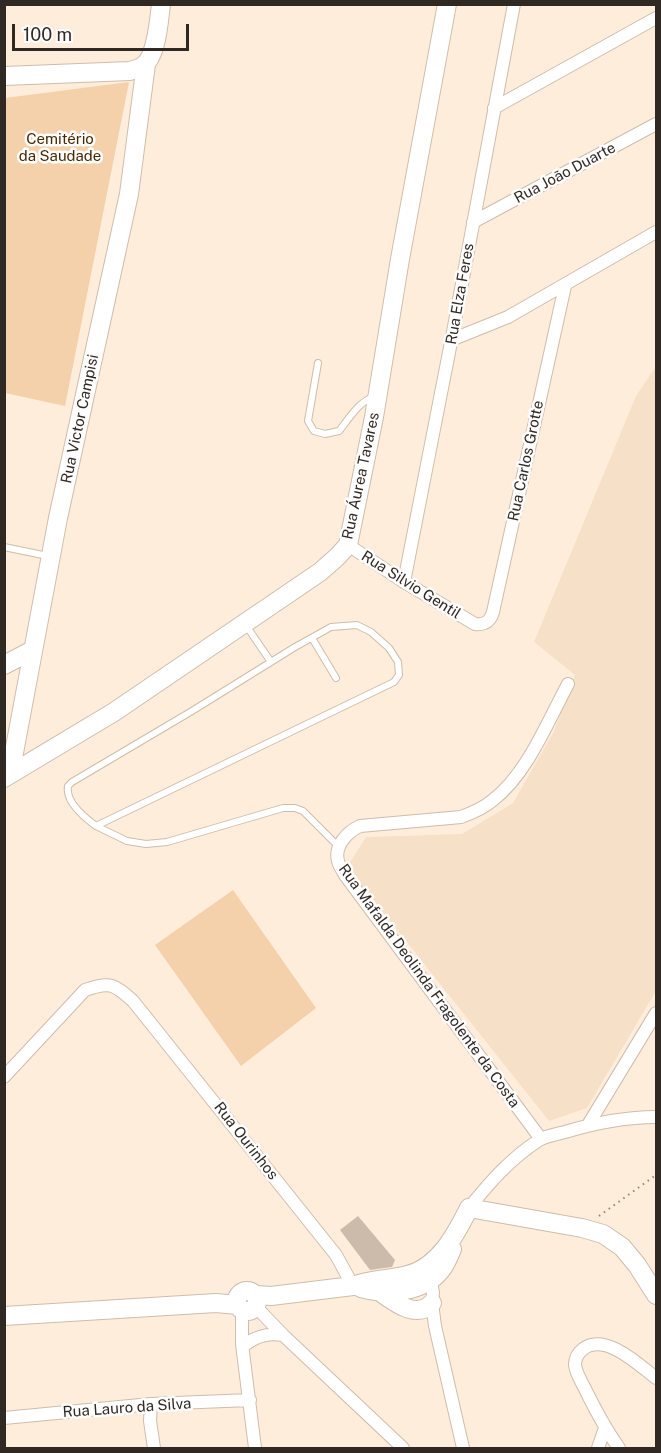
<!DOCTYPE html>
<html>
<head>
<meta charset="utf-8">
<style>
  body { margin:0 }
  #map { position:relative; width:661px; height:1453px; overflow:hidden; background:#ffeddb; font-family:"Public Sans",sans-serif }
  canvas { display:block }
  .frame { position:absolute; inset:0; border:6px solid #302923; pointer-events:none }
  .scale { position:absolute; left:12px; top:24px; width:177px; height:27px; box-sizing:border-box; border:3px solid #302923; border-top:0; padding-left:8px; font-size:18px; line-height:21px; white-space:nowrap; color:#302923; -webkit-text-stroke:4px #fdfdfd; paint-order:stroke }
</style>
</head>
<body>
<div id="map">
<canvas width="661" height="1453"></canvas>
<div class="frame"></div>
<div class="scale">100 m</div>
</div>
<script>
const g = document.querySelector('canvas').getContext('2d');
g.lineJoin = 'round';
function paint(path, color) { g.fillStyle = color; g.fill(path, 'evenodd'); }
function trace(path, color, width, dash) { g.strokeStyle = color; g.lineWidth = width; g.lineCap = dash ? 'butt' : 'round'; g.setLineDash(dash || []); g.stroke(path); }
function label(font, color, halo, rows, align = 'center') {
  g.font = font + ' "Public Sans",sans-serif'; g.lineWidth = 5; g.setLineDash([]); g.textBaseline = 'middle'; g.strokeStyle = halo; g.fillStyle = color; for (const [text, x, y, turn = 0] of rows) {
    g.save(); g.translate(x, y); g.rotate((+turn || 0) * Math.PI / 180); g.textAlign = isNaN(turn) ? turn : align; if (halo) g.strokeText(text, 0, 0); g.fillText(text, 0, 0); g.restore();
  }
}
paint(new Path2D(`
  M656 366V991L587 1108 549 1121 347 867 366 837 462 834 513 803 554 731 575 675 534 642 636 396Z`), '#f7e0c8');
paint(new Path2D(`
  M129 82 65 406 5 393V98Z
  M233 890 316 1008 241 1066 155 945Z`), '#f4d0ab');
paint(new Path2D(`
  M358 1216 395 1260 392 1267 370 1270 340 1230Z`), '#cba');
const lane = new Path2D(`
  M318 363 308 421 314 431 325 434 339 431C348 420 359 401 374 397
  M4 547 48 556
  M245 624 271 662
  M312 638 336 678
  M96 826C85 818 65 802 68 786L72 782 192 711 295 647 331 627 357 625 371 632 389 648 398 662 399 675 394 682 96 826 127 841 146 844 167 842 283 808H295L303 811 339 847`);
const street = new Path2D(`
  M494 108 656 18
  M473 222 656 124
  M451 340 508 317 656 232
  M348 545 404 582 475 624C485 625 490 622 493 612L565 286
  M404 582 453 332 514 4
  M4 1077 85 990C110 981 114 984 133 1001L336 1255 353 1286
  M588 1125 656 1013
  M541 1139 345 875C343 871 339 866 338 861 334 846 347 832 360 826L461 817C472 813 484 808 493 800 527 774 548 721 568 684
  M469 1208C490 1182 510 1159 539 1140 546 1136 557 1134 565 1132 595 1123 625 1117 656 1117
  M430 1279 433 1292 432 1303 435 1326 463 1448
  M256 1307 283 1335 403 1448
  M242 1310V1344L255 1448
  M246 1344C258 1335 269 1333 283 1335
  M151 1404 150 1421 154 1448
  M4 1418 151 1404 250 1400
  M598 1448 605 1428
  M619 1448C606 1430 596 1411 586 1391 583 1384 576 1374 575 1365 575 1359 578 1353 583 1349 605 1332 639 1365 656 1378`);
const secondary = new Path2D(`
  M4 76 130 71C136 69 143 68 147 62 157 50 159 20 161 4
  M4 665 33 650
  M10 774 58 518 129 194 146 64
  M4 778 114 712 320 572 337 557 348 545 374 417 400 259 447 4
  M361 1288C387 1295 423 1293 441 1270 446 1264 449 1256 452 1249
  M237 1301a10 10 0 1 1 20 0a10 10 0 1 1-20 0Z
  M380 1292C394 1302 417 1320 432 1303
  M256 1295 271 1296 353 1286C371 1279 390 1280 408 1275 439 1267 456 1234 469 1208L582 1228 603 1234 622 1247 637 1265 656 1295
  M4 1316 216 1303 238 1305`);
trace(lane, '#cebdac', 8);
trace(street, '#cebdac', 14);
trace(secondary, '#cebdac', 20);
trace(new Path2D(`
  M599 1216 656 1175`), '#92867a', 2, [1.5, 4.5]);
trace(lane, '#fff', 6);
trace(street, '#fff', 12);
trace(secondary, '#fff', 18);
label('15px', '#472800', '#fdfdfd', [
  ["Cemitério",60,139],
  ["da Saudade",60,156]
]);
label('15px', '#302923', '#fdfdfd', [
  ["Rua João Duarte",565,173,-28],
  ["Rua Elza Feres",460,294,-80],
  ["Rua Victor Campisi",80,419,-78],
  ["Rua Carlos Grotte",526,461,-78],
  ["Rua Áurea Tavares",361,476,-78],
  ["Rua Silvio Gentil",411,585,32],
  ["Rua Mafalda Deolinda Fragolente da Costa",429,986,54],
  ["Rua Ourinhos",246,1141,52],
  ["Rua Lauro da Silva",127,1408,-4]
]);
</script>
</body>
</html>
